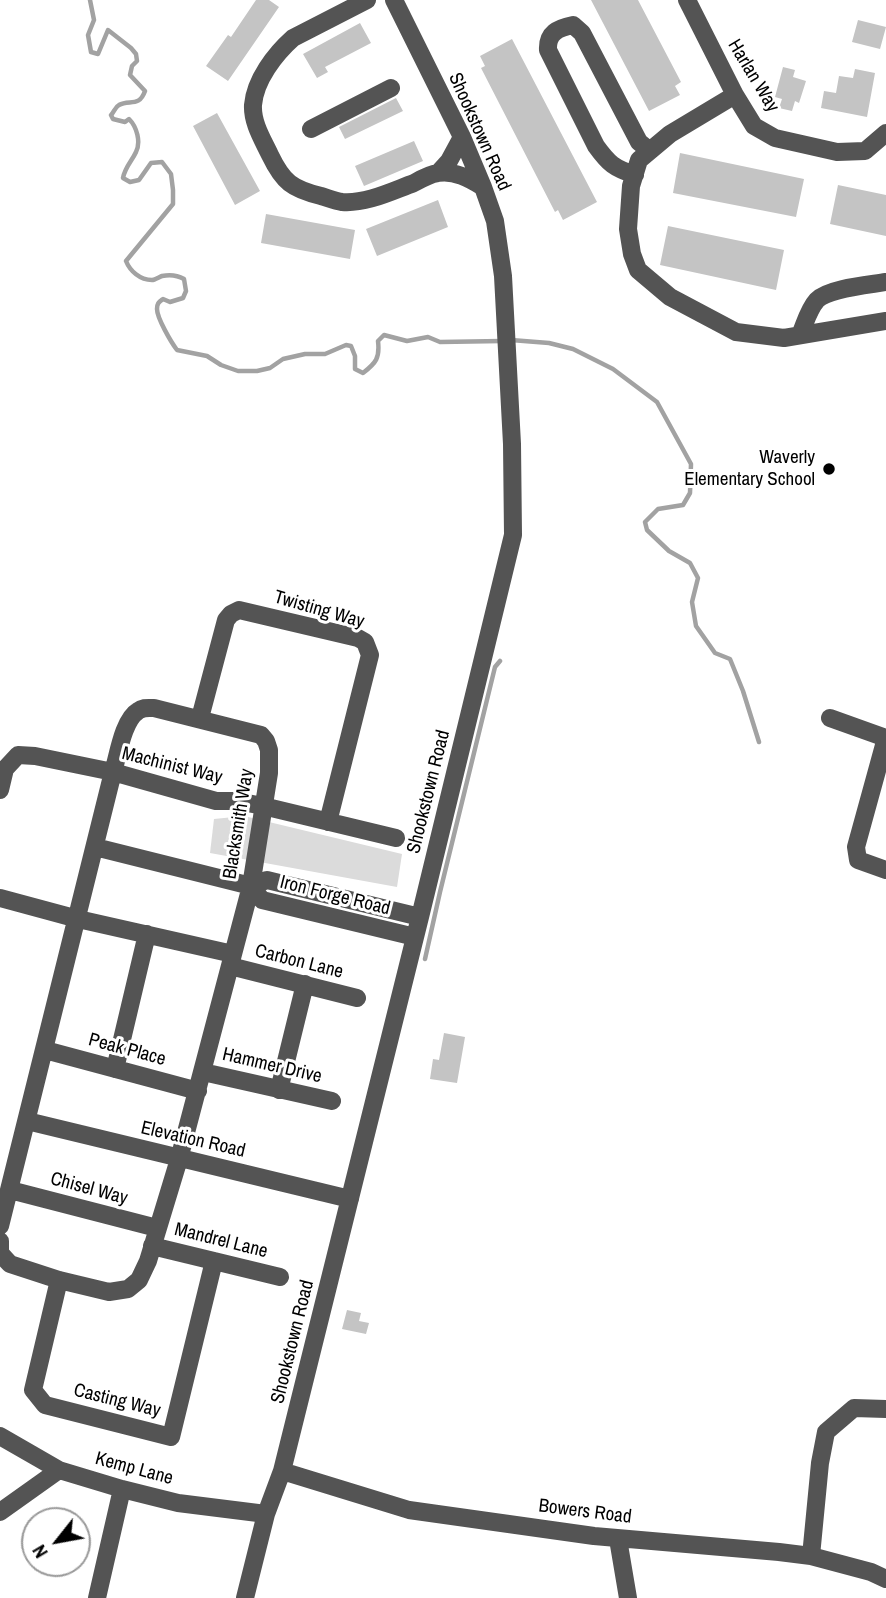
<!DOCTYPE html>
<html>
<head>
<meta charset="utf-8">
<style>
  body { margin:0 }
  #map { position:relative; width:886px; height:1598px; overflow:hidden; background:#fff; font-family:"Archivo Narrow",sans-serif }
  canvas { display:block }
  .north { position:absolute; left:21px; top:1507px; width:70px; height:70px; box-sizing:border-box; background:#fff; border:2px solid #999; border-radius:50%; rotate:239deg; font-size:19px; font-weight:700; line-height:28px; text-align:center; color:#000 }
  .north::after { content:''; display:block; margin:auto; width:24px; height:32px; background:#000; clip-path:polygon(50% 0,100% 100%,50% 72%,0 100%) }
</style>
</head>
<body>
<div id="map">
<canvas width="886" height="1598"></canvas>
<div class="north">N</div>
</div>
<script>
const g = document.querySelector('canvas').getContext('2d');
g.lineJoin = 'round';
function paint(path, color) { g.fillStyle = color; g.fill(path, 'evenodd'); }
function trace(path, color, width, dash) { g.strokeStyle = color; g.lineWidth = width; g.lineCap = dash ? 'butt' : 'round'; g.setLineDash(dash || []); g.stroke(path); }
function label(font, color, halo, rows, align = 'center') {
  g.font = font + ' "Archivo Narrow",sans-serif'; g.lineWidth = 6; g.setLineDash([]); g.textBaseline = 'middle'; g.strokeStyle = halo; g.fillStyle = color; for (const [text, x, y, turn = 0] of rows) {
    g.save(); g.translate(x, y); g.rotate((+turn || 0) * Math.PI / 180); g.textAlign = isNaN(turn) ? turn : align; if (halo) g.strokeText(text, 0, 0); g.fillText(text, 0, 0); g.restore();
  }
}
paint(new Path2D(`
  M244 816 402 854 397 887 210 853 214 819Z`), '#dbdbdb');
trace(new Path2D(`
  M90 0 94 20 88 35 91 52 98 54 108 30 131 48 136 54 137 61 132 66 130 75 145 91C139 108 129 99 119 105 115 107 114 112 111 115L113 119 125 122 129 119C137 127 141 142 136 152 132 161 125 167 123 178L130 182 139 180 151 163 162 162 171 174 173 190V204L126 261C130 271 140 280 152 280 155 280 159 277 162 276 171 274 177 275 184 279L186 291 183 298 170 302 163 299C159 302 157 303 157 309 157 318 171 342 177 350L207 356 221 365 238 371H257L270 368 283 359 305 354H325L346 345 351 346 355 356V369L363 373C376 363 380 358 378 341L384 335 407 341 428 337 440 342 502 341
  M511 340 549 343 573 349 613 369 657 402 691 464 690 493 683 505 658 509 645 522 647 530 669 551 690 563 698 578 692 602 696 626 715 653 730 659 743 691 759 742
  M425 959 440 892 495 667 500 661`), '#a2a2a2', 4.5);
paint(new Path2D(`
  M256 0H269L279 7 228 81 206 66 228 35 231 37Z
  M591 0H638L681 82 675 86 680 95 649 111Z
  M858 20 886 27 880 49 852 42Z
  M360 23 371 43 325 67 328 72 317 78 303 54Z
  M512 39 597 202 563 220 558 210 555 212 481 68 485 66 480 56Z
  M783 67 795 70 793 77 806 81 799 103 795 101 792 111 779 108 782 99 775 97Z
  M855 69 875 73 867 117 821 108 824 91 836 93 839 76 853 78Z
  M396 98 403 111 345 139 339 127Z
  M217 113 260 191 235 205 193 126Z
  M414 141 423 161 364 186 355 166Z
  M680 153 804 179 796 217 673 193Z
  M838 185 886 195V236L830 224Z
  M438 200 448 227 377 256 366 229Z
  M266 214 355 230 350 259 261 243Z
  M668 226 784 250 776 290 660 265Z
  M444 1033 465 1037 457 1083 430 1079 433 1059 439 1060Z
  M347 1310 361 1313 359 1321 369 1323 366 1334 342 1329Z`), '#c4c4c4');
trace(new Path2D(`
  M367 0 293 38C275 54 255 80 253 105 252 123 263 140 270 155 283 182 292 189 321 196 328 198 335 201 342 202 366 204 392 191 414 183 421 179 430 174 438 173 454 170 470 179 483 187
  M687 0 735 95 754 126 775 138 837 152 865 151 886 133
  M735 95 670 134 639 160 631 186 628 229 632 254 638 270 670 297 736 332 784 338 886 321
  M311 129 391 88
  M439 172 449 161 462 137
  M635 175C614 168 609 164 596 146L548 50C547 33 558 28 573 25L582 33 639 142 650 151
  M800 335C805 324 808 310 817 300 829 288 868 285 886 282
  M200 718 226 620 231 614 239 610 358 638 365 642 370 655 328 822
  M830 718 886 738 856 847 858 860 886 870
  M0 790 5 769 18 755 35 756 113 772 216 801H237L263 806 396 838
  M95 847 251 886 267 880 420 917
  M251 886 262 900 415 937
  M0 898 78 919 233 954
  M230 966 357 998
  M45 1050 198 1091
  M115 1069 147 934
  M203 1072 332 1101
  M279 1090 305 984
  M27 1121 350 1199
  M10 1190 157 1228
  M0 1226 113 772C118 756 123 720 138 711 143 707 148 708 154 708L261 735 266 741 269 750V773L251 886 179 1159 148 1261 139 1280 128 1289 109 1292 59 1280 10 1264 0 1253V1241
  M152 1246 280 1277
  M59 1280 33 1390 45 1405 171 1437 214 1261
  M0 1436 59 1470 122 1489 178 1503 266 1514
  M282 1471 409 1510 594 1536 779 1552 811 1556 871 1572 886 1579
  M0 1512 59 1470
  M618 1539 628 1598
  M811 1556 820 1463 826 1432 854 1408 886 1409
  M97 1598 122 1489
  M245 1598 266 1514 282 1471 420 917 513 535 512 444 503 276 495 221 483 187 462 137 394 0`), '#545454', 18);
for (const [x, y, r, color] of [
  [829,469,7,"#000"]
]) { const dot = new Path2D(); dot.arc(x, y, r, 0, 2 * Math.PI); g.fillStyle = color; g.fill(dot); trace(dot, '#fff', 2.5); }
label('19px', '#000', '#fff', [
  ["Harlan Way",753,76,59],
  ["Shookstown Road",479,132,66],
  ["Twisting Way",319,610,16],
  ["Machinist Way",172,766,14],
  ["Shookstown Road",429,792,-76],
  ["Blacksmith Way",239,824,-81],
  ["Iron Forge Road",335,896,14],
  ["Carbon Lane",299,962,14],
  ["Peak Place",127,1050,15],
  ["Hammer Drive",272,1066,13],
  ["Elevation Road",193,1140,13],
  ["Chisel Way",89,1189,15],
  ["Mandrel Lane",221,1241,14],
  ["Shookstown Road",293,1342,-76],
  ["Casting Way",117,1401,14],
  ["Kemp Lane",134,1469,15],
  ["Bowers Road",585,1512,7]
]);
label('19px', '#000', '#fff', [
  ["Waverly",815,458],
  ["Elementary School",815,480]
], 'right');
</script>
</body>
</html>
